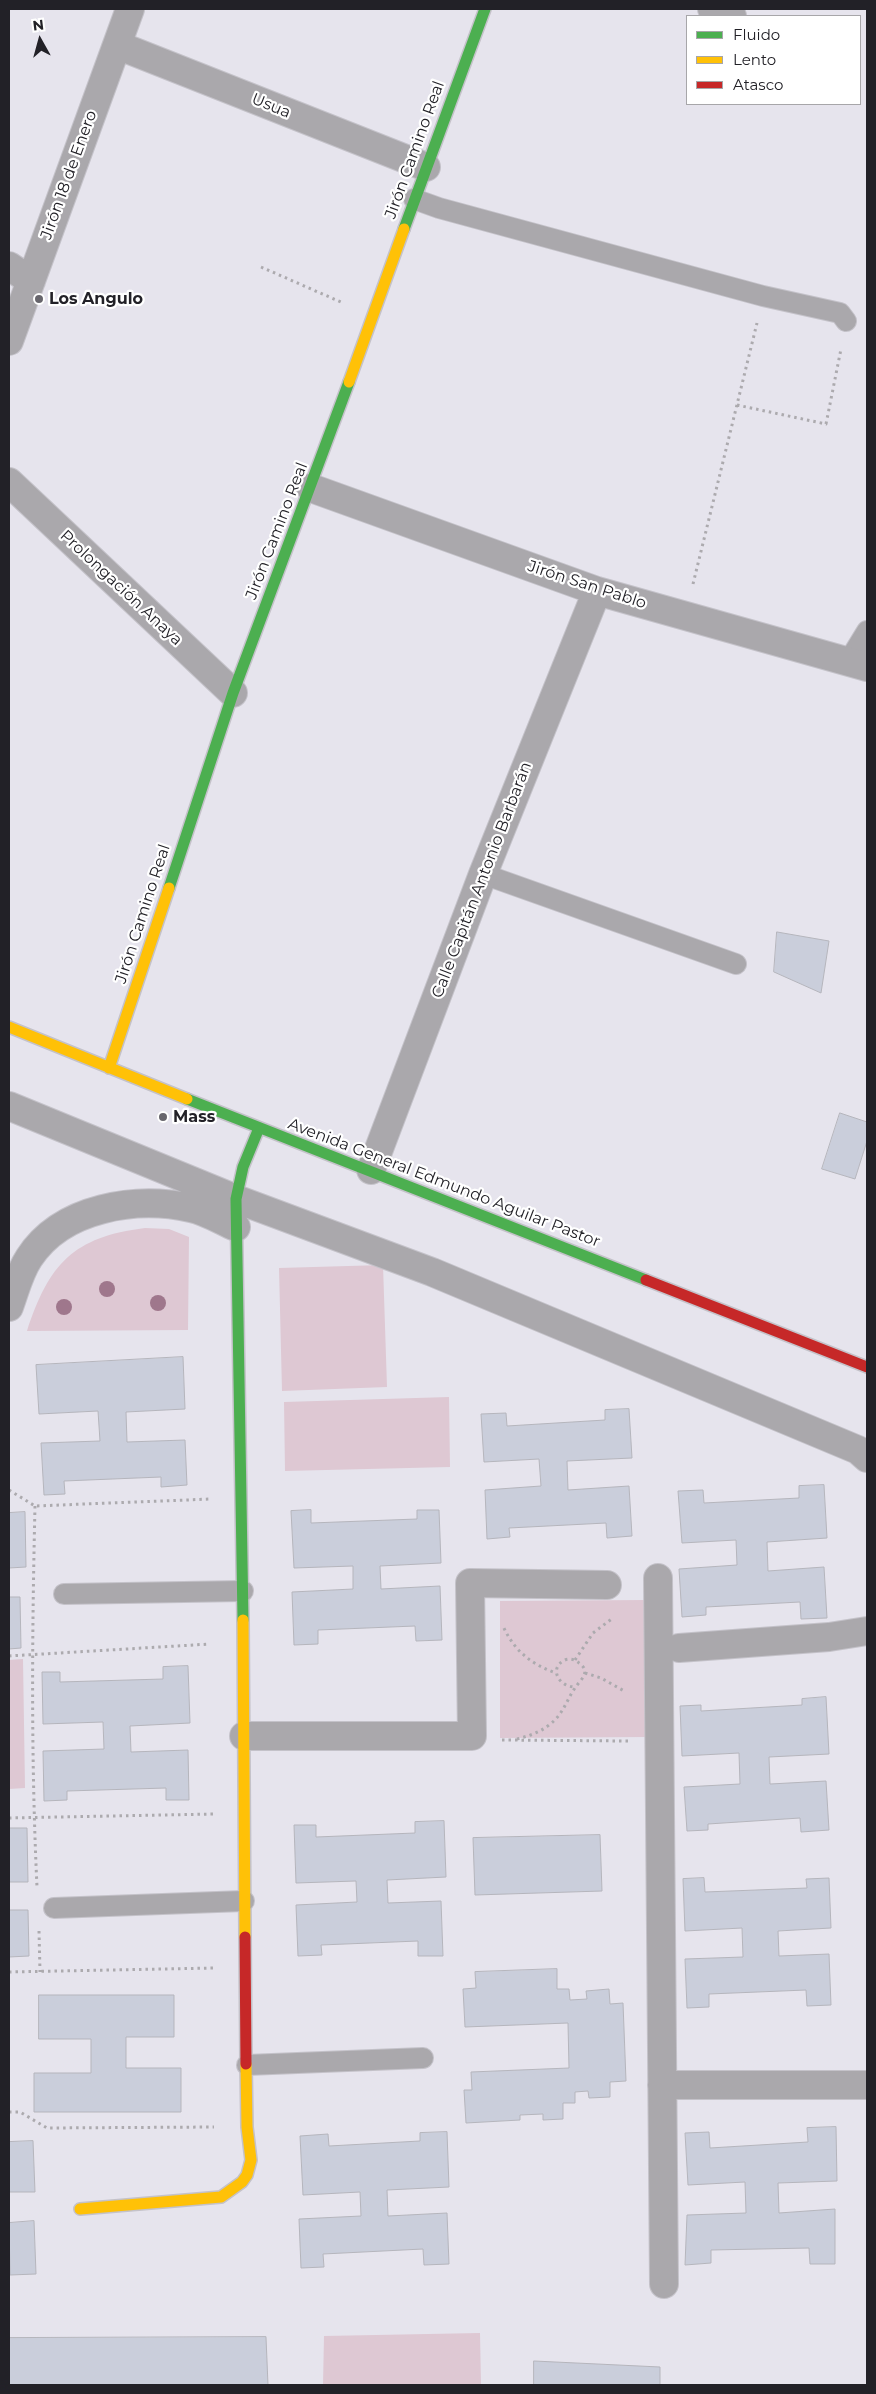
<!DOCTYPE html>
<html>
<head>
<meta charset="utf-8">
<style>
  body { margin:0 }
  #map { position:relative; width:876px; height:2394px; overflow:hidden; background:#e6e4ed; font-family:Montserrat,sans-serif }
  canvas { display:block }
  .frame { position:absolute; inset:0; border:10px solid #222127; pointer-events:none }
  .legend { position:absolute; left:686px; top:15px; width:175px; height:90px; box-sizing:border-box; background:#fff; border:1px solid #a7a6a9; margin:0; padding:6px 9px; list-style:none; font-size:15px; color:#222127 }
  .legend li { display:flex; align-items:center; gap:10px; height:25px }
  .legend b { width:25px; border:1px solid #a7a6a9 }
  .north { position:absolute; left:15px; top:15px; width:50px; height:50px; -webkit-text-stroke:4px #fff; paint-order:stroke; rotate:353deg; font-size:14px; font-weight:700; line-height:20px; text-align:center; color:#222127 }
  .north::after { content:''; display:block; margin:auto; width:18px; height:22px; background:#222127; clip-path:polygon(50% 0,100% 100%,50% 72%,0 100%) }
</style>
</head>
<body>
<div id="map">
<canvas width="876" height="2394"></canvas>
<div class="frame"></div>
<ul class="legend">
<li><b style="height:6px;background:#4caf50"></b>Fluido</li>
<li><b style="height:6px;background:#ffc107"></b>Lento</li>
<li><b style="height:6px;background:#c62828"></b>Atasco</li>
</ul>
<div class="north">N</div>
</div>
<script>
const g = document.querySelector('canvas').getContext('2d');
g.lineJoin = 'round';
function paint(path, color) { g.fillStyle = color; g.fill(path, 'evenodd'); }
function trace(path, color, width, dash) { g.strokeStyle = color; g.lineWidth = width; g.lineCap = dash ? 'butt' : 'round'; g.setLineDash(dash || []); g.stroke(path); }
function label(font, color, halo, rows, align = 'center') {
  g.font = font + ' Montserrat,sans-serif'; g.lineWidth = 4.5; g.setLineDash([]); g.textBaseline = 'middle'; g.strokeStyle = halo; g.fillStyle = color; for (const [text, x, y, turn = 0] of rows) {
    g.save(); g.translate(x, y); g.rotate((+turn || 0) * Math.PI / 180); g.textAlign = isNaN(turn) ? turn : align; if (halo) g.strokeText(text, 0, 0); g.fillText(text, 0, 0); g.restore();
  }
}
paint(new Path2D(`
  M145 1228 169 1229 189 1237 188 1330 27 1331C49 1264 73 1237 145 1228Z
  M383 1265 387 1387 282 1391 279 1268Z
  M449 1397 450 1467 285 1471 284 1402Z
  M647 1600V1737L500 1738V1601Z
  M23 1659 25 1788 9 1789V1660Z
  M480 2333 481 2385H323L324 2336Z`), '#dec8d3');
const building = new Path2D(`
  M777 932 829 941 821 993 774 972Z
  M840 1113 867 1122V1141L855 1179 822 1169Z
  M183 1357 185 1409 126 1412 127 1442 185 1440 187 1485 161 1487V1477L64 1481 65 1494 44 1495 41 1443 100 1441 98 1411 39 1414 36 1365Z
  M629 1409 632 1458 567 1461 568 1490 629 1486 632 1536 607 1538 606 1523 509 1528 510 1537 487 1539 485 1490 541 1486 539 1459 484 1462 481 1414 506 1413 507 1426 605 1420V1410Z
  M824 1485 827 1538 767 1542 768 1571 824 1567 827 1618 801 1619 800 1602 706 1607V1615L682 1617 679 1569 737 1565 736 1540 682 1543 678 1491 703 1490 704 1503 799 1498V1486Z
  M311 1510V1523L417 1519V1510H439L441 1563 380 1566 381 1589 440 1586 442 1640 416 1641 415 1626 318 1630V1644L294 1645 292 1592 353 1589V1566L294 1568 291 1511Z
  M25 1512 26 1567 9 1568V1513Z
  M9 1597H20L21 1648 9 1649Z
  M188 1666 190 1723 130 1726 131 1752 188 1750 189 1800H166V1788L67 1791V1800L44 1801 43 1751 104 1749 103 1722 43 1724 42 1672H60V1682L163 1679V1667Z
  M826 1697 829 1754 769 1757 770 1784 826 1781 829 1830 801 1832 800 1818 708 1824V1830L687 1831 684 1787 740 1784 739 1753 682 1756 680 1706 701 1705V1711L802 1705V1699Z
  M444 1821 446 1877 387 1880 388 1903 441 1901 443 1956H418V1941L321 1945 322 1955 298 1956 296 1905 357 1902 356 1881 296 1883 294 1825H316V1837L415 1833V1822Z
  M9 1828H27L28 1882H9Z
  M600 1835 602 1891 475 1895 473 1838Z
  M704 1878 705 1892 807 1888 806 1879 829 1878 831 1928 778 1931 779 1956 829 1954 831 2005 807 2006 806 1990 709 1994V2007L687 2008 685 1959 743 1957 742 1928 685 1931 683 1879Z
  M9 1910H28L29 1956 9 1957Z
  M557 1969V1989H569L570 2000 587 1999 586 1991 609 1989 610 2004 623 2003 626 2081 610 2082V2097L589 2098 588 2091 575 2092V2103H563V2119L543 2120V2114L520 2115V2120L466 2123 464 2090H472L471 2072 569 2068 568 2023 465 2027 463 1989 476 1988 475 1972Z
  M39 1995H174V2037H126V2068H181V2112H34V2073H91V2039H39Z
  M836 2127 837 2181 778 2183 779 2213 835 2209V2264H810L809 2248 711 2250V2263L685 2265 687 2215 746 2213 745 2182 688 2185 685 2133 709 2132 710 2148 808 2142 807 2128Z
  M447 2132 449 2187 387 2190 388 2216 447 2213 449 2264 424 2265 423 2249 323 2254 324 2267 301 2268 299 2219 361 2216 360 2192 303 2195 300 2136 328 2134 329 2146 420 2141V2133Z
  M33 2141 35 2192H9V2142Z
  M34 2221 36 2274 10 2275 9 2223Z
  M266 2337 268 2385H9V2338Z
  M534 2361 660 2367V2385H534Z`);
paint(building, '#cacedb');
trace(building, '#b5b5bc', 1);
const lane = new Path2D(`
  M414 199 439 208 763 296 840 313 846 321
  M848 662 867 631
  M483 874 736 964
  M64 1594 243 1591
  M54 1908 244 1901
  M247 2065 423 2058`);
const street = new Path2D(`
  M712 9 732 16
  M117 45 426 167
  M9 266 31 281
  M9 341 130 9
  M9 482 233 693
  M311 488 597 591 867 667
  M9 1106 236 1199 432 1272 858 1450 867 1458
  M371 1170 483 874 597 591
  M9 1307C15 1291 19 1273 29 1258 62 1207 136 1196 191 1208 206 1211 222 1221 236 1227
  M658 1578 664 2284
  M679 1648 829 1637 867 1631
  M244 1736H472L470 1583 607 1585
  M662 2085H867`);
const fast = new Path2D(`
  M404 229 485 9
  M169 888 233 693 349 382
  M187 1099 646 1280
  M243 1620 236 1199 243 1167 259 1128`);
const slow = new Path2D(`
  M349 382 404 229
  M9 1027 187 1099
  M109 1068 169 888
  M243 1620 245 1937
  M80 2209 221 2197 242 2182 247 2175 251 2160 247 2127 246 2064`);
const jam = new Path2D(`
  M646 1280 867 1367
  M245 1937 246 2064`);
trace(lane, '#c4c2c9', 22);
trace(street, '#c4c2c9', 30);
trace(fast, '#c4c2c9', 14);
trace(slow, '#c4c2c9', 14);
trace(jam, '#c4c2c9', 14);
trace(new Path2D(`
  M261 267 343 303
  M737 405 826 424 841 349
  M693 584 757 323
  M9 1490 35 1506 211 1499
  M35 1506C32 1633 31 1760 37 1887
  M504 1628C515 1652 533 1665 556 1673
  M9 1656 210 1644
  M575 1660 593 1633 613 1618
  M585 1673 601 1678 626 1692
  M517 1739C528 1736 539 1733 549 1725 563 1715 566 1701 575 1688 580 1680 592 1672 579 1663 576 1660 570 1658 565 1660 548 1668 559 1687 575 1687
  M502 1740 628 1741
  M9 1818 213 1814
  M39 1931 40 1972
  M9 1972 215 1968
  M9 2112H20L47 2128 214 2127`), '#acaaae', 3, [2.5, 4]);
trace(lane, '#aaa8ac', 20);
trace(street, '#aaa8ac', 28);
trace(fast, '#4caf50', 11);
trace(slow, '#ffc107', 11);
trace(jam, '#c62828', 11);
g.fillStyle = '#9f778c';
for (const [x, y] of [
  [107,1289],
  [158,1303],
  [64,1307]
]) { g.beginPath(); g.arc(x, y, 8, 0, 2 * Math.PI); g.fill(); }
for (const [x, y, r, color] of [
  [39,299,5,"#67656c"],
  [163,1117,5,"#67656c"]
]) { const dot = new Path2D(); dot.arc(x, y, r, 0, 2 * Math.PI); g.fillStyle = color; g.fill(dot); trace(dot, '#fff', 2); }
label('16px', '#222127', '#fff', [
  ["Usua",271,106,22],
  ["Jirón Camino Real",415,150,-70],
  ["Jirón 18 de Enero",69,175,-70],
  ["Jirón Camino Real",277,531,-69],
  ["Jirón San Pablo",587,585,18],
  ["Prolongación Anaya",121,588,43],
  ["Calle Capitán Antonio Barbarán",482,880,-69],
  ["Jirón Camino Real",143,914,-72],
  ["Avenida General Edmundo Aguilar Pastor",444,1183,21]
]);
label('bold 16px', '#222127', '#fff', [
  ["Los Angulo",49,299],
  ["Mass",173,1117]
], 'left');
</script>
</body>
</html>
